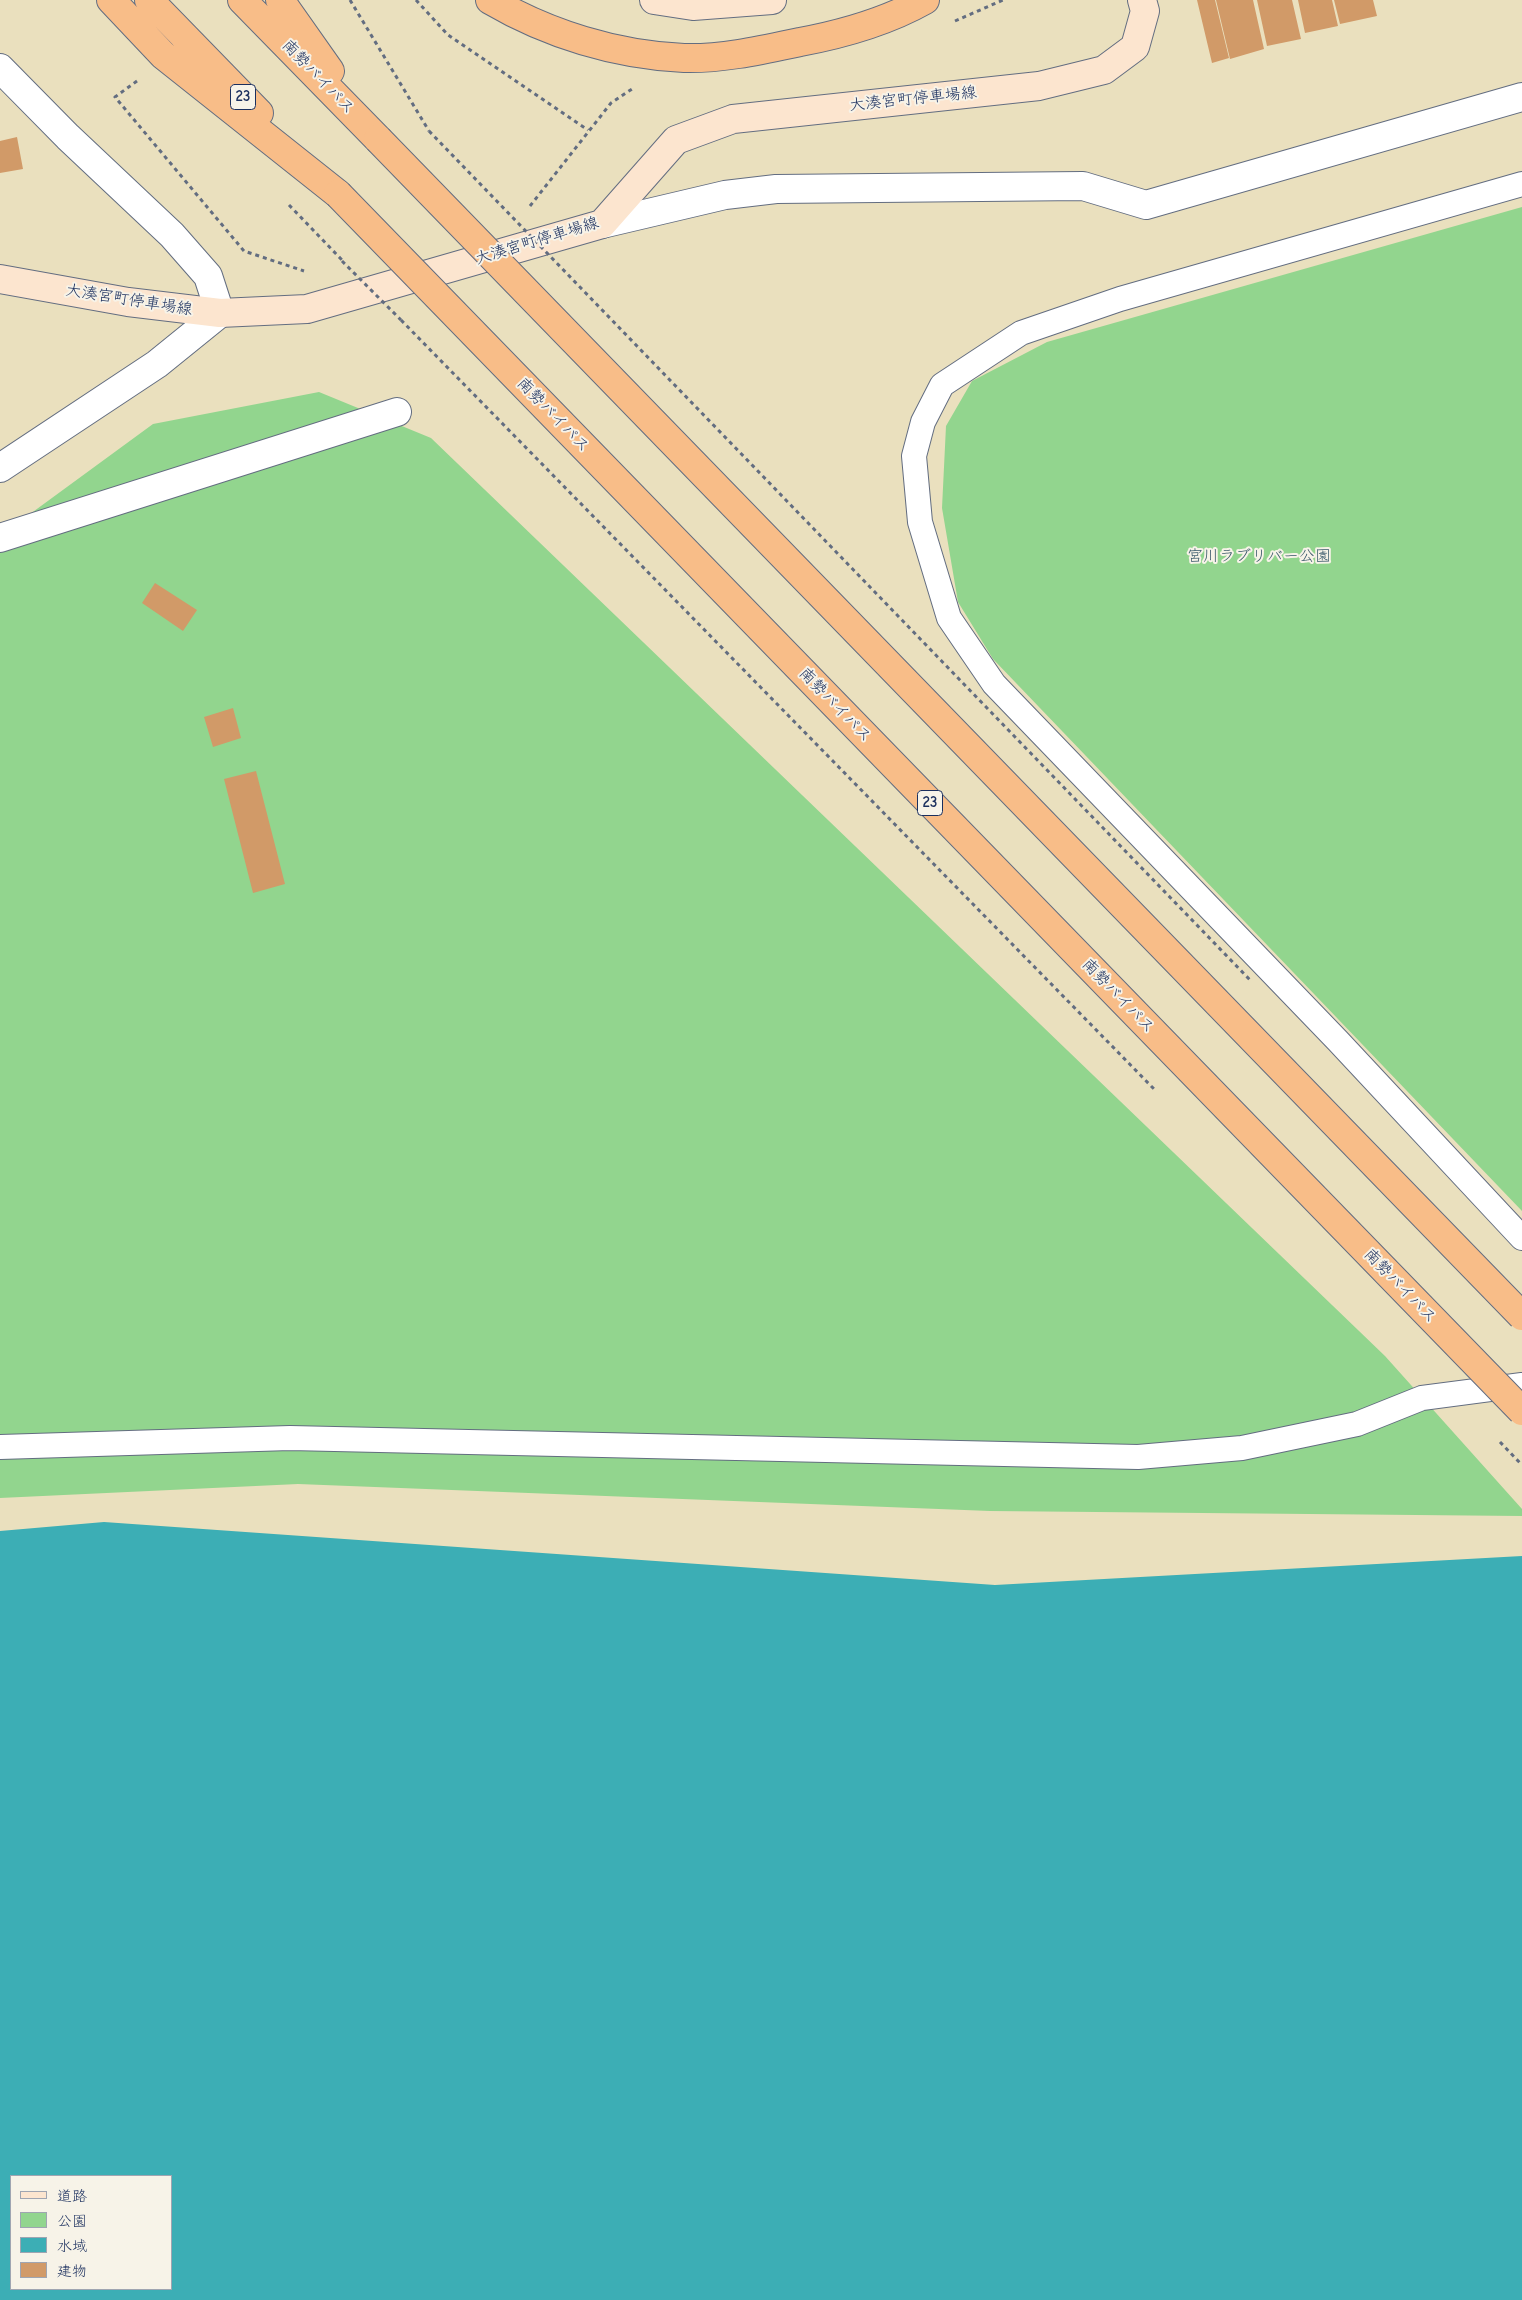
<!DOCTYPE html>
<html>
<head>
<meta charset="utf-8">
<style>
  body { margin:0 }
  #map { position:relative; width:1522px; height:2300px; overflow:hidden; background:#eae0be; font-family:"Comic Neue","Klee One",sans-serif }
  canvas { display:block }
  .legend { position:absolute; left:10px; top:2175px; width:162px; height:115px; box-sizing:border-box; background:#f7f3e8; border:1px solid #9fa5b1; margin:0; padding:6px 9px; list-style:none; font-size:15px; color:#1b2f5e }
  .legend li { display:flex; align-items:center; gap:10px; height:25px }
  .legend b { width:25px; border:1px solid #9fa5b1 }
</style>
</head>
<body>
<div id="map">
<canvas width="1522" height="2300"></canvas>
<ul class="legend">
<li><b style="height:6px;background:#fce5cf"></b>道路</li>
<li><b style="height:14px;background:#92d58e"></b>公園</li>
<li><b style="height:14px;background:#3caeb5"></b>水域</li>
<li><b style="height:14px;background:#d19a68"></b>建物</li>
</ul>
</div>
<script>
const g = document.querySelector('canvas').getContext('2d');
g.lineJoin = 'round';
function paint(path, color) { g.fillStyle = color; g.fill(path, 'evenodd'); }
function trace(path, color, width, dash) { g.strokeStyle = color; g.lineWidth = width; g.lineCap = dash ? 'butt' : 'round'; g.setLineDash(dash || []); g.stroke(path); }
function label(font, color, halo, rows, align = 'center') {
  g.font = font + ' "Comic Neue","Klee One",sans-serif'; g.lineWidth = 4; g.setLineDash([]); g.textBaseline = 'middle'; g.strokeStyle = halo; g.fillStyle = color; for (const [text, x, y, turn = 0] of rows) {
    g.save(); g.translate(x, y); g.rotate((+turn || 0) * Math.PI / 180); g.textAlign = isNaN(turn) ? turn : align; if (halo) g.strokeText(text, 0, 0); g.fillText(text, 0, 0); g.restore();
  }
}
paint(new Path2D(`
  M1522 207V1211L993 659 958 602 942 508 946 426 972 381 1047 342Z
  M319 392 431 438 1385 1356 1522 1509V1516L990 1511 298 1484 0 1498V536L153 424Z`), '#92d58e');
paint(new Path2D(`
  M104 1522 995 1585 1522 1556V2300H0V1531ZM11 2176H171V2289H11Z`), '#3caeb5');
paint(new Path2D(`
  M1197 0H1215L1229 58 1212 63Z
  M1216 0H1253L1264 49 1230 59Z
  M1257 0H1292L1301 39 1267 46Z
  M1298 0H1332L1338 26 1305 33Z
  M1334 0H1373L1377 16 1340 24Z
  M17 137 23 169 0 173V141Z
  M155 583 197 610 183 631 142 603Z
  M233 708 241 738 213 747 204 717Z
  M256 771 285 884 253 893 224 779Z`), '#d19a68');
const lane = new Path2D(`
  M1522 184 1120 299 1021 333 942 385 923 422 914 456 920 522 949 618 994 684 1338 1041 1522 1238
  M0 1447 290 1438 1138 1457 1242 1448 1357 1424 1422 1398 1522 1385`);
const street = new Path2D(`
  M0 68 68 137 172 235 208 276 220 313 157 364 0 468
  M602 224 725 195 776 189 1083 186 1146 205 1522 97
  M0 538 397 412`);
const secondary = new Path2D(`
  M654 0 693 6 772 0
  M0 279 128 302 220 313 307 309 602 224 676 140 733 119 1039 86 1104 70 1135 47 1145 11 1142 0`);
const highway = new Path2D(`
  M111 0 163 55 338 194
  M149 0 259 113
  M242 0 378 139
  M280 0 330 71
  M490 0C548 34 616 55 684 58 723 59 762 50 800 42 843 34 886 22 925 0`);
trace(lane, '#636d80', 26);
trace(street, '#636d80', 30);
trace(secondary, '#636d80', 30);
trace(highway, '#636d80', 30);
trace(new Path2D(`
  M350 0 429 131
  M416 0 448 35 588 130
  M955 21 1003 0
  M137 81 115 97 244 251 304 271
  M289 205 342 260
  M530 206 611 103 632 89
  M401 320 1155 1090
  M1500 1442 1522 1465`), '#636d80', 3, [4, 4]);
trace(lane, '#fff', 24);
trace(street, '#fff', 28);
trace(secondary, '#fce5cf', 28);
trace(highway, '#f8bd88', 28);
const highwayBridge = new Path2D(`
  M378 139 1522 1316
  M338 194 1522 1411`);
trace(highwayBridge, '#636d80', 30, []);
trace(new Path2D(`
  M429 131 1252 982
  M342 261 401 320`), '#636d80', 3, [4, 4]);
trace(highwayBridge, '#f8bd88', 28);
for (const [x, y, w] of [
  [243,97,25],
  [930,803,25]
]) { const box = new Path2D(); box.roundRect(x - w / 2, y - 12.5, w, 25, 4); g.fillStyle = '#f7f3e8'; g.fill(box); trace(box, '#1b2f5e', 1); }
label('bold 15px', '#1b2f5e', null, [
  ["23",243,97],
  ["23",930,803]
]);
label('16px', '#1b2f5e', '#f7f3e8', [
  ["南勢バイパス",318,77,46],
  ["大湊宮町停車場線",913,99,-6],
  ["大湊宮町停車場線",537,241,-17],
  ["大湊宮町停車場線",129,300,9],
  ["南勢バイパス",553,415,46],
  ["南勢バイパス",835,705,46],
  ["南勢バイパス",1118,996,46],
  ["南勢バイパス",1400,1286,46]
]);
label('16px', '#39586a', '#f7f3e8', [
  ["宮川ラブリバー公園",1259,556]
]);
</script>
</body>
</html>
